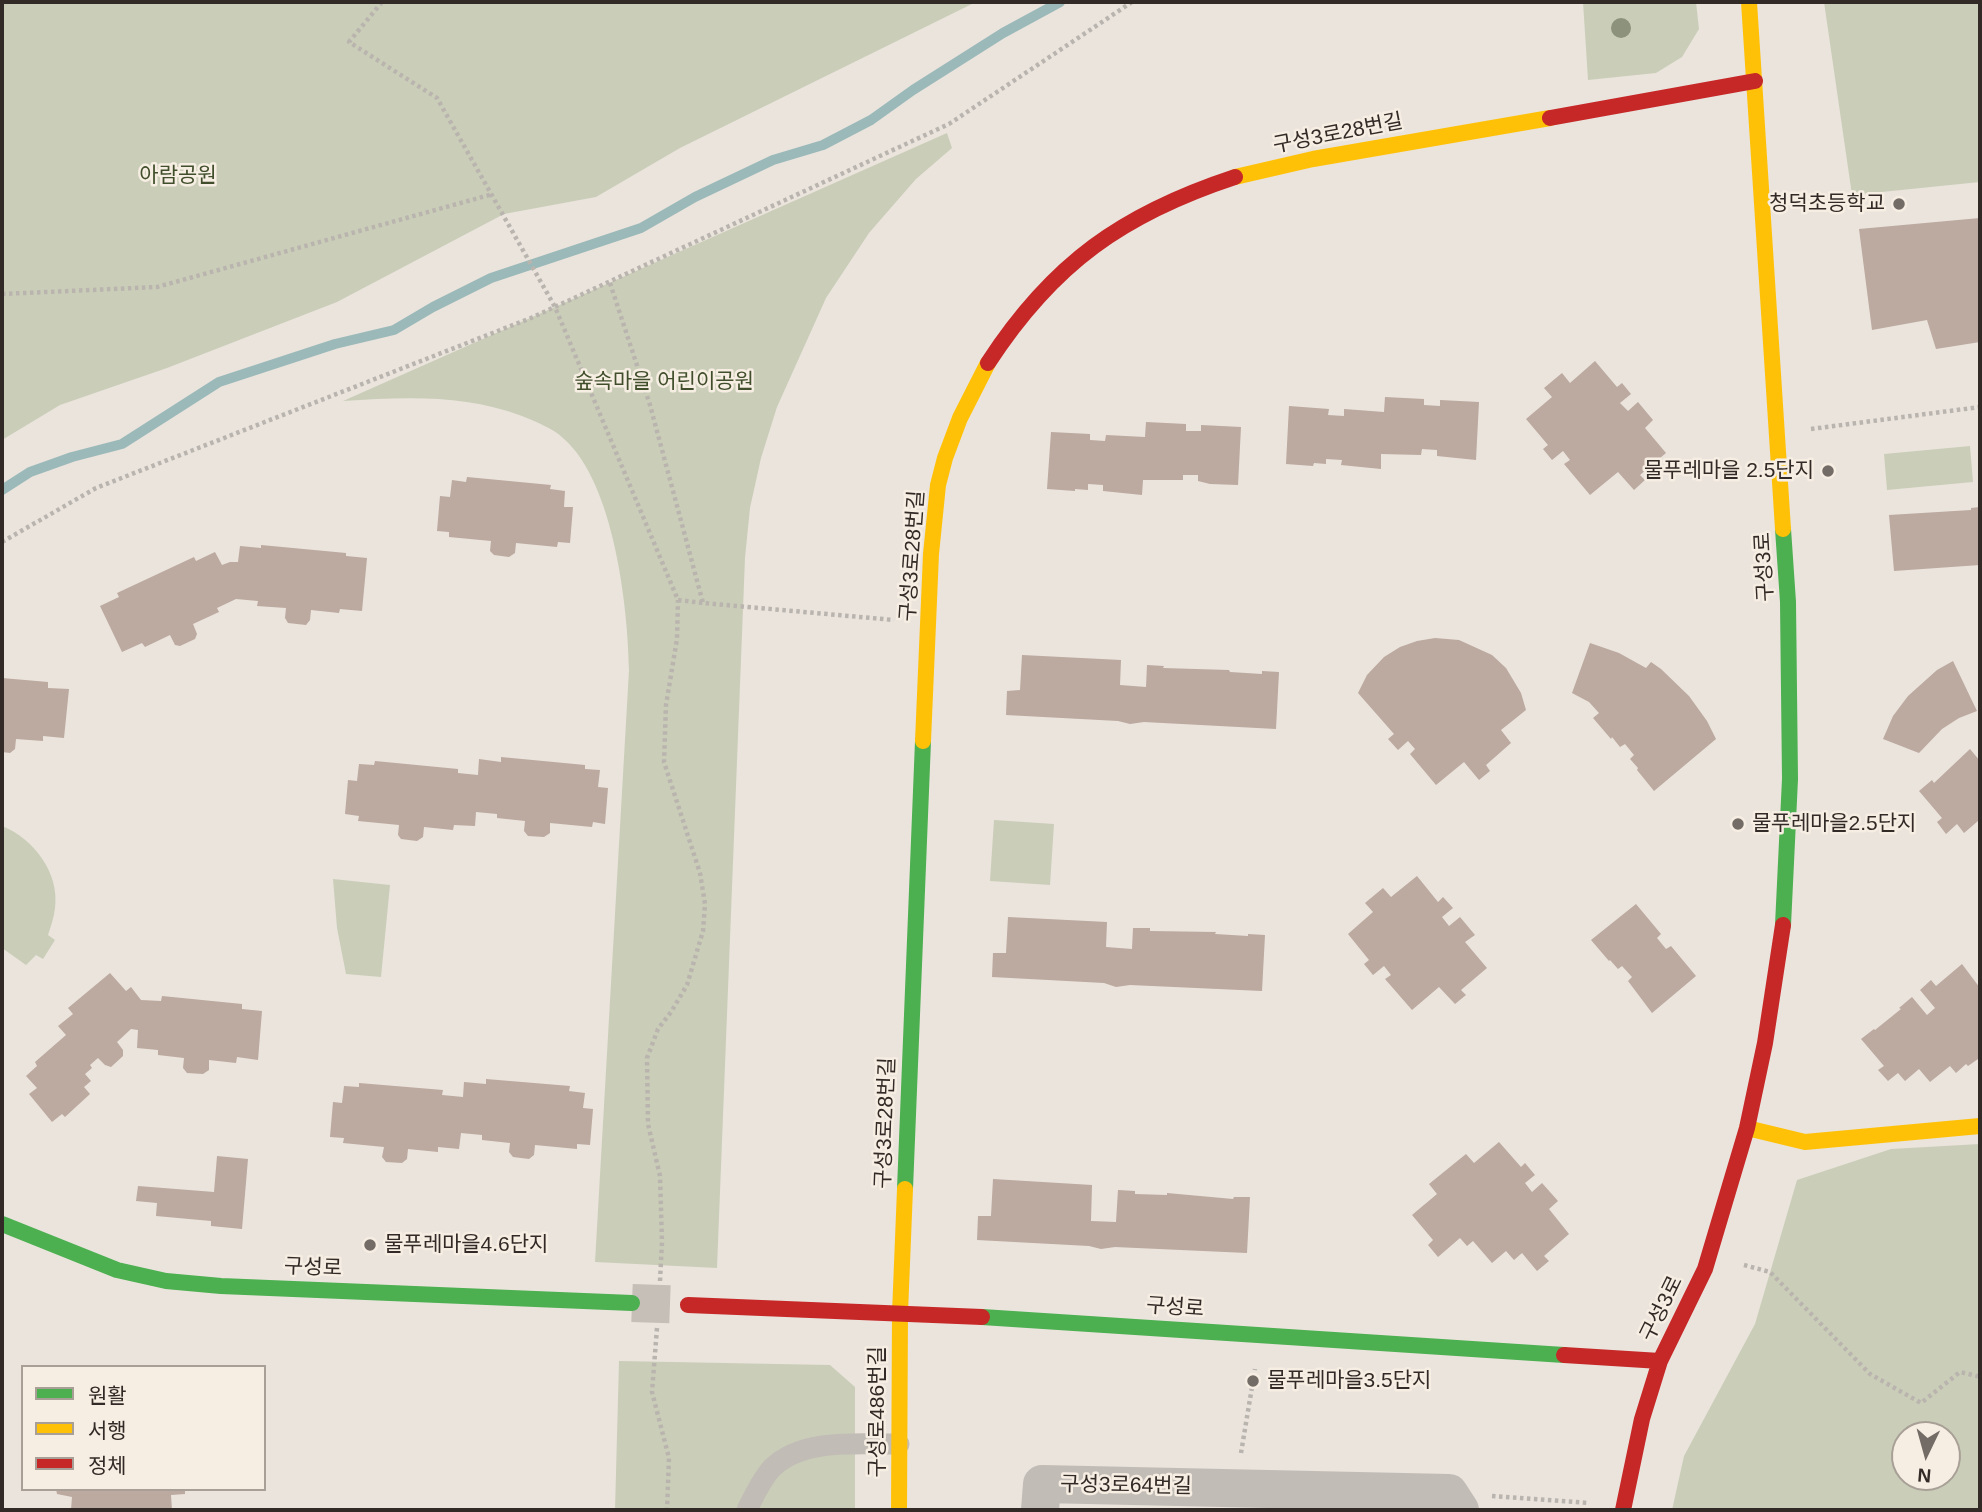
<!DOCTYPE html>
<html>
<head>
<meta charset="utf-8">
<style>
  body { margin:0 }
  #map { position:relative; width:1982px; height:1512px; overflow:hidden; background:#eae4dd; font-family:Arial,"Noto Sans KR",sans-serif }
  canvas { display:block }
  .frame { position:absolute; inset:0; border:4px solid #322a26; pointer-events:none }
  .legend { position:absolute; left:21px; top:1365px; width:245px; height:126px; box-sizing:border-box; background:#f7eee3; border:2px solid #a8a097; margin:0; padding:9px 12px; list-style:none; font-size:21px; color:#322a26 }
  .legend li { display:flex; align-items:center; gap:14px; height:35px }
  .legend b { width:35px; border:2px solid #a8a097 }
  .north { position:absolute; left:1891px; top:1421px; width:70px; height:70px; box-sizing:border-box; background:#f7eee3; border:2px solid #a8a097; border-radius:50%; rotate:185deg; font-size:19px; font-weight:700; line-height:28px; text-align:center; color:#322a26 }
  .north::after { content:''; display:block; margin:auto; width:24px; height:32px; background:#726b66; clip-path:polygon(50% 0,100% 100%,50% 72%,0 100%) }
</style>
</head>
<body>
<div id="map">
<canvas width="1982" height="1512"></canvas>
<div class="frame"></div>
<ul class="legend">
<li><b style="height:9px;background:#4caf50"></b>원활</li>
<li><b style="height:9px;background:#ffc107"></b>서행</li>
<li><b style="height:9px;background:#c62828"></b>정체</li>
</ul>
<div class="north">N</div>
</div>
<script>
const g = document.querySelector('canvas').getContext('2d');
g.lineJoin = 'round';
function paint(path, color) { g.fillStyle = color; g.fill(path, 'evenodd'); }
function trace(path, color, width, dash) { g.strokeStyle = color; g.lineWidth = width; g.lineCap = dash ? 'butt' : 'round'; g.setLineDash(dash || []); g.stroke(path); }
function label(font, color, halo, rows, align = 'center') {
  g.font = font + ' Arial,"Noto Sans KR",sans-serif'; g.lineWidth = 5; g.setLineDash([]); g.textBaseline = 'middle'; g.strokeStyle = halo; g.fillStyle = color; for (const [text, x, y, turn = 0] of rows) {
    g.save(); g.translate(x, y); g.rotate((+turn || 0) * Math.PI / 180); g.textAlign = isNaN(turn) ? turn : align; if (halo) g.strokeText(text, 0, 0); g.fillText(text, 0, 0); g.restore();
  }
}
paint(new Path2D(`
  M2 2H976L680 148 596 197 504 214 337 302 167 368 60 405 2 440Z
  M1583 2H1696L1699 29 1682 57 1656 73 1588 80Z
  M1824 2H1980V182L1852 195Z
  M947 133 952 148 916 179 869 233 826 298 777 407 761 458 750 508 745 558 717 1268 595 1262 629 670C628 607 614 483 564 439 553 428 536 422 522 416 464 394 404 397 343 401Z
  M1970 446 1973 482 1887 490 1884 454Z
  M994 820 1054 824 1050 885 990 881Z
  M2 826C33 838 60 873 55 908 54 917 51 926 48 935L55 940 43 959 36 955 26 965 2 948Z
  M333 879 390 885 381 977 346 974 337 928Z
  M1980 1144V1510H1672L1684 1456 1755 1324 1797 1180 1891 1149ZM1905 1435H1947V1477H1905Z
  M619 1361 830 1365 855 1387V1510H615Z`), '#caceb8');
trace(new Path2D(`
  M2 490 30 472 72 457 122 444 219 382 335 344 394 330 433 307 491 278 641 228 695 197 773 160 823 145 871 120 913 90 1003 33 1060 2`), '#9bb9b9', 10);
paint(new Path2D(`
  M1980 218V342L1936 349 1927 320 1872 330 1859 229Z
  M1595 361 1617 387 1622 383 1631 394 1620 403 1628 411 1638 402 1653 420 1645 428 1666 453 1640 475 1645 480 1634 490 1618 472 1590 495 1564 464 1570 460 1563 451 1552 460 1543 449 1548 445 1526 419 1552 397 1544 388 1562 373 1570 383Z
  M1385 397 1424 399V405L1440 406V400L1479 402 1476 460 1437 456V450L1422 449 1421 455 1381 454V469L1341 465 1342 460 1326 459V464L1314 463 1313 466 1286 464 1289 406 1329 409 1328 415 1344 416V409L1384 412Z
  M1146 422 1186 424V431H1201V425L1241 427 1238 485 1210 484 1198 481V475H1183V480H1143L1142 495 1103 491V485L1088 484V490L1075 489V491L1047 489 1051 432 1090 434V440L1105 441 1106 435 1145 437Z
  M467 477 551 485 550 489 565 491 564 507H573L570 543 558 542 557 547 516 543 515 553 509 557 494 555 490 551 491 541 449 537V532L437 531 440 496 450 497 452 480 466 482Z
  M1980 507V565L1894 571 1889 515 1971 510V508Z
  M261 545 346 553V556L367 558 362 611 340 609 339 613 311 610 310 620 306 625 288 623 285 618 286 608 257 606 258 601 236 599 217 608 219 612 193 624 197 634 195 639 180 646 175 645 170 635 145 647 142 643 122 652 100 606 119 597 117 593 194 557 196 561 215 552 222 565 230 562H238L240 546 261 548Z
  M1435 638 1459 640 1492 655 1506 668 1521 693 1526 710 1501 730 1511 743 1486 765 1490 771 1479 780 1464 762 1436 785 1410 754 1415 749 1408 741 1398 750 1388 739 1394 734 1358 693 1367 675 1384 657 1400 647 1417 641Z
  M1590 643 1619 653 1646 668 1651 662 1661 669 1689 696 1707 721 1716 739 1654 791 1637 770 1638 768 1630 759 1634 755 1625 744 1620 747 1612 737 1611 739 1593 718 1599 713 1589 702 1572 693Z
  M1022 655 1121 660 1120 685 1146 687 1147 665 1164 666 1163 668 1229 670 1230 672 1262 674V671L1279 672 1276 729 1144 722 1130 724 1118 721 1006 715 1007 691 1020 690Z
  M1953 661 1977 711 1959 718 1942 729 1919 753 1883 739 1893 716 1908 696 1937 670Z
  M2 678 48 682V688L69 689 64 738 43 736V741L16 739 15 749 10 753 2 752Z
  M1970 749 1980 761V824L1978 821 1964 833 1957 824 1946 834 1937 822 1942 818 1919 791 1932 780 1934 783Z
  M501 757 585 765V769L600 770 598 787 608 788 605 824 593 822 592 827 550 823V833L544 837 528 836 524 831 525 821 497 818V814L476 812 475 826 454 825 453 830 424 827 423 837 417 841 401 839 398 835 399 825 358 821 359 816 345 814 348 780 357 781 359 764 374 765 375 761 458 769V773L478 775 479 759 501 762Z
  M1417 876 1438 902 1443 897 1453 908 1442 917 1449 926 1460 917 1475 935 1465 942 1487 968 1461 990 1466 995 1455 1004 1439 987 1412 1010 1385 979 1391 975 1384 966 1373 975 1364 964 1369 960 1348 934 1373 912 1365 903 1383 888 1391 897Z
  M1636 904 1661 934 1657 938 1666 949 1671 946 1696 976 1652 1013 1628 981 1632 977 1622 966 1618 969 1610 960 1609 961 1591 940Z
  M1008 917 1107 922 1106 947 1132 949 1133 928H1150V931L1216 932 1215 934 1248 936V934L1265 935 1262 991 1130 985 1116 987 1104 983 992 977 993 953H1006Z
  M1962 964 1980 988V1062L1978 1059 1968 1066 1966 1064 1956 1073 1950 1066 1930 1082 1919 1069 1905 1081 1898 1073 1888 1081 1878 1070 1884 1066 1861 1039 1874 1029 1875 1030 1901 1009 1899 1008 1912 997 1927 1015 1935 1008 1920 990 1931 980 1936 986Z
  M110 973 126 991 131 987 141 1000 161 1001 162 996 242 1004V1009L262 1011 258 1060 237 1057 236 1063 209 1060V1070L203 1074 187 1073 183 1068 184 1058 158 1055V1050L137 1048 138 1030 131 1029 117 1042 123 1050V1056L111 1067 105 1065 98 1058 90 1065 92 1068 85 1074 91 1081 84 1087 90 1094 65 1117 62 1114 52 1122 29 1094 37 1088 26 1076 37 1066 35 1062 66 1035 58 1026 73 1014 68 1008Z
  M486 1079 570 1086 569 1091 585 1093 583 1108 593 1109 590 1145 577 1144V1149L535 1145 534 1155 529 1159 513 1157 509 1152 510 1143 482 1140V1135L461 1133 459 1149 438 1147V1152L408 1149 407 1159 402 1163 386 1162 382 1157 384 1147 343 1143 344 1138 330 1137 333 1102 342 1103 344 1086 359 1087V1083L443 1090 442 1095 463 1097 464 1082 486 1084Z
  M1499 1142 1521 1167 1525 1163 1535 1175 1525 1183 1532 1192 1542 1183 1558 1201 1549 1209 1569 1234 1544 1256 1549 1261 1537 1271 1522 1253 1514 1260 1506 1251 1492 1263 1473 1241 1467 1246 1460 1238 1438 1257 1428 1245 1433 1240 1412 1215 1437 1194 1429 1184 1466 1154 1474 1163Z
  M217 1156 248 1159 242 1229 211 1226V1221L156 1216 157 1203 136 1201 138 1186 214 1192Z
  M993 1179 1092 1185 1091 1221 1116 1222 1118 1190 1135 1191V1194L1167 1195V1193L1233 1199 1234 1197H1250L1247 1253 1115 1247 1101 1249 1089 1246 977 1240 978 1216H991Z
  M56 1489H185V1494L171 1495 172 1510H71L72 1497 57 1494Z`), '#bca99f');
trace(new Path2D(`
  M632 1303 688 1305`), '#c5bfb8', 38, [38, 19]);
trace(new Path2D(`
  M382 2 349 42 437 98 555 307 678 600 703 603
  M610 283 650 405 703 603 894 620
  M2 294 157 287 493 194
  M1811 429 1980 407
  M2 542 96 488 531 318 949 124 1132 2
  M1744 1265 1770 1272 1870 1374 1921 1403 1960 1372 1977 1376 1980 1379
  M660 1281 662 1242 660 1176 648 1124 647 1058 658 1029 671 1012 687 985 703 931 705 904 700 873 664 762 666 705 677 639 678 600
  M657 1328 652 1392 669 1458 667 1510
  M1241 1453 1255 1369
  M1492 1496 1588 1503`), '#bab4af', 4.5, [3.5, 3.5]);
trace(new Path2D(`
  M747 1510C754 1496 761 1480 772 1468 803 1437 860 1445 899 1444`), '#c2bcb6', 21);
trace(new Path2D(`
  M1040 1510 1042 1484 1449 1493 1460 1510`), '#c2bcb6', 38);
trace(new Path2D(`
  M1783 925 1790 779 1788 602 1783 529
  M905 1189 923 741
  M2 1224 117 1270 166 1281 221 1286 632 1303
  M982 1317 1564 1355`), '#4caf50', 16);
trace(new Path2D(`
  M1749 2 1783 529
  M1235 177 1313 159 1550 118
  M923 741 931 554 938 485 945 458 960 418 988 363
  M1747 1128 1805 1142 1980 1126
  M899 1510 900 1313 905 1189`), '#ffc107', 16);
trace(new Path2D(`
  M1550 118 1755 81
  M988 363C1053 263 1123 214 1235 177
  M688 1305 982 1317
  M1564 1355 1660 1361
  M1623 1510 1642 1419 1660 1361 1705 1269 1747 1128 1765 1043 1783 925`), '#c62828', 16);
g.fillStyle = '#8c927b';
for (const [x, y] of [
  [1621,28]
]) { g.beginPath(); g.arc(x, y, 10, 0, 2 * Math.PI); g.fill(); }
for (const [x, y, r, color] of [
  [1899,204,7,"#726b66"],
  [1828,471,7,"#726b66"],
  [1738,824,7,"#726b66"],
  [370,1245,7,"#726b66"],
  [1253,1381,7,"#726b66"]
]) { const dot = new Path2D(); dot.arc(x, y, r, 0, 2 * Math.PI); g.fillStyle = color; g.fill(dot); trace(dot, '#f7eee3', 2.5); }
label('21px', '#322a26', '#f7eee3', [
  ["구성3로28번길",1338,134,-11],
  ["구성3로28번길",913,556,-86],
  ["구성3로",1765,567,-93],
  ["구성3로28번길",886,1123,-88],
  ["구성로",313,1268,2],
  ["구성로",1175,1308,4],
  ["구성3로",1662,1309,-64],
  ["구성로486번길",878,1412,-90],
  ["구성3로64번길",1126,1486,1]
]);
label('21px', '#404e2b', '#f7eee3', [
  ["아람공원",178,176],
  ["숲속마을 어린이공원",664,382]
]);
label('21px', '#322a26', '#f7eee3', [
  ["청덕초등학교",1885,204,"right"],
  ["물푸레마을 2.5단지",1814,471,"right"],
  ["물푸레마을2.5단지",1752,824],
  ["물푸레마을4.6단지",384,1245],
  ["물푸레마을3.5단지",1267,1381]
], 'left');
</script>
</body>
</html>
